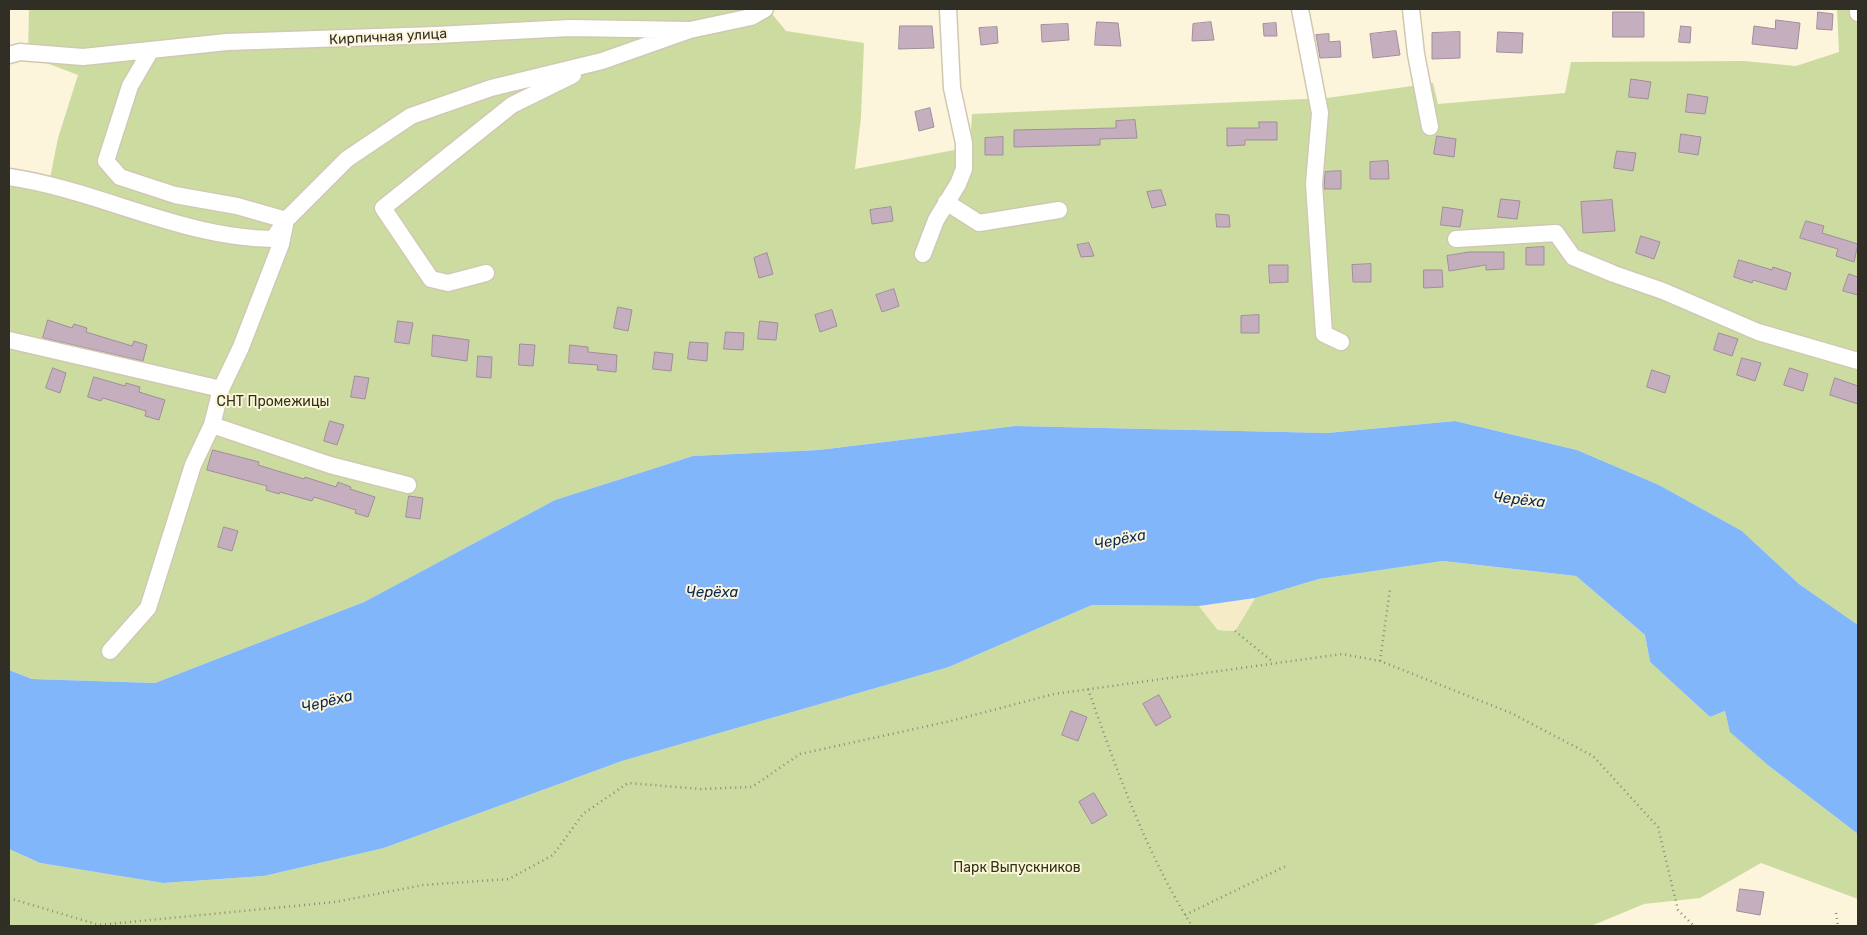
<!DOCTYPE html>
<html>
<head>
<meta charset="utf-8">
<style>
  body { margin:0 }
  #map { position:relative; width:1867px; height:935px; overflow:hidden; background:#fdf4dc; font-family:Rubik,sans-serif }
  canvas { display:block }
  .frame { position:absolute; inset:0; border:10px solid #312e25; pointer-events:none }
</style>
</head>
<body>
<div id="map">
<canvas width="1867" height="935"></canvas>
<div class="frame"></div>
</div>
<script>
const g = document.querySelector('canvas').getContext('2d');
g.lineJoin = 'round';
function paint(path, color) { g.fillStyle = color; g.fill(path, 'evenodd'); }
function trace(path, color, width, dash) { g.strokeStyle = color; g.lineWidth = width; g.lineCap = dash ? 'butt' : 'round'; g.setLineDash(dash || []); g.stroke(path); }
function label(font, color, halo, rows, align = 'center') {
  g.font = font + ' Rubik,sans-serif'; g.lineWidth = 4; g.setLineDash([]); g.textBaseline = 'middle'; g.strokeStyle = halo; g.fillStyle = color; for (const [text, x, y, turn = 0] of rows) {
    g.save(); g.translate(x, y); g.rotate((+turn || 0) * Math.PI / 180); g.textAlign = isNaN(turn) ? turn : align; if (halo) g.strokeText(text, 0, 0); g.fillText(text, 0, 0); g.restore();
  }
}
paint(new Path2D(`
  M29 9H768L786 31 864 43 861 117 855 169 970 147 972 114 1327 98 1433 83 1438 104 1565 93 1571 62 1744 61 1796 66 1839 52 1837 9H1858V625L1799 584 1742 531 1659 485 1577 450 1455 421 1327 433 1015 426 819 450 693 456 555 500 364 602 155 683 32 679 9 670V171L50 178 58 138 78 75 28 56Z
  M1443 561 1576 576 1645 635 1650 662 1710 717 1725 711 1731 732 1769 766 1858 834V899L1761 863 1700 898 1644 904 1591 926H9V849L40 863 163 883 264 876 384 848 622 761 949 667 1092 605 1199 606 1218 630 1235 631 1255 598 1319 579Z`), '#ccdca1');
paint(new Path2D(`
  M1255 598 1235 631 1218 630 1199 606Z`), '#f5ebc6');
paint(new Path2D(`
  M1455 421 1577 450 1659 485 1742 531 1799 584 1858 625V834L1769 766 1730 732 1725 711 1710 717 1650 662 1645 635 1576 576 1443 561 1319 579 1255 598 1199 606 1092 605 949 667 622 761 384 848 264 876 163 883 40 863 9 849V670L32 679 155 683 364 602 555 500 693 456 819 450 1015 426 1327 433Z`), '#81b6fb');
const building = new Path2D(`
  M1613 12H1644V37H1613Z
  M1818 12 1833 14 1832 30 1817 29Z
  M1776 20 1800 23 1797 49 1752 44 1754 26 1775 29Z
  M1097 22 1118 23 1121 46 1095 45Z
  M1211 22 1214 40 1192 41 1193 24Z
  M1276 23 1277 36H1264L1263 24Z
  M1068 24 1069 40 1042 42 1041 25Z
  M900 26H932L934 48 899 49Z
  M1681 26 1691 27 1690 43 1679 42Z
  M997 27 998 43 981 45 979 28Z
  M1396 31 1400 55 1373 58 1370 34Z
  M1460 32V58L1432 59V33Z
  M1498 32 1523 33 1522 53 1497 52Z
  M1329 34V42L1340 41 1341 57 1320 58 1316 35Z
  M1631 79 1651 82 1648 99 1629 97Z
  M1688 94 1708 97 1705 114 1686 112Z
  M930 108 934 127 919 131 915 112Z
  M1135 120 1137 138 1100 139V145L1014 147V130L1116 128V121Z
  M1259 122H1277V140H1245V145L1227 146V128H1259Z
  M1681 134 1701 137 1698 155 1679 152Z
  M1437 136 1456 139 1454 157 1434 154Z
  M1003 137V155H985V138Z
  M1617 151 1636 153 1633 171 1614 168Z
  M1388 161 1389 179H1370V162Z
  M1341 171V189H1324L1325 172Z
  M1161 190 1166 205 1152 208 1147 192Z
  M1501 199 1520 201 1517 219 1498 217Z
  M1612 200 1615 231 1583 233 1581 202Z
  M891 207 893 221 872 224 870 210Z
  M1443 207 1463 210 1460 227 1441 225Z
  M1216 214 1229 215 1230 227H1217Z
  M1806 221 1824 226 1822 233 1858 244 1854 262 1836 256 1838 249 1800 238Z
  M1641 236 1660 242 1654 259 1636 253Z
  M1089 243 1094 256 1081 257 1077 245Z
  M1544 247V265H1526V248Z
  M1469 252H1504V269L1486 270V265L1449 271 1447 256Z
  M767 253 773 274 759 278 754 258Z
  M1739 260 1772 270 1773 267 1791 273 1786 290 1753 280 1752 283 1734 277Z
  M1371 264V282H1353L1352 265Z
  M1269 265H1288V282L1270 283Z
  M1424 270H1442L1443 287 1424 288Z
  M1849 274 1858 277V295L1843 291Z
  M894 289 899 306 882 312 876 295Z
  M618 307 632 310 628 331 614 328Z
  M832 310 837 326 820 332 815 315Z
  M1259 315V333H1241V316Z
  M48 320 72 328 74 324 87 328 86 332 132 346 134 341 147 345 143 361 43 338Z
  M398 321 413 323 409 344 395 342Z
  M760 321 778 323 776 340 758 339Z
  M726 332 744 333 743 350 724 349Z
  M1719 333 1738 339 1732 356 1714 350Z
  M433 335 469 340 467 361 432 356Z
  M690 342 708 343 707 361 688 359Z
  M520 344 535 345 533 366 519 365Z
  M570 345 588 347V352L617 355 616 372 597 370 598 365 569 363Z
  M655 352 673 354 671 371 653 369Z
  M478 356 492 357 491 378 477 377Z
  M1742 358 1761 363 1755 381 1737 375Z
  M53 368 66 373 60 393 46 388Z
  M1790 368 1808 374 1803 391 1784 385Z
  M1652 370 1670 376 1665 393 1647 387Z
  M355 376 369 378 365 399 351 397Z
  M94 377 125 386 126 383 140 387 139 392 165 400 159 420 145 416 146 411 103 398 101 401 88 397Z
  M1835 378 1858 386V404L1830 395Z
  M330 421 344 425 337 445 324 441Z
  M213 450 259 462 258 465 304 479 305 477 336 487 338 482 351 487 350 489 375 497 368 517 355 513 356 510 314 497 312 501 280 492 279 494 266 490 267 486 207 470Z
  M409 496 423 498 420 519 406 517Z
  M224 527 238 531 232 551 218 547Z
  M1159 695 1171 717 1156 726 1143 704Z
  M1071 711 1087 717 1078 741 1062 735Z
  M1094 793 1107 815 1092 824 1079 802Z
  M1740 889 1764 892 1760 915 1737 911Z`);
paint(building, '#c5afbf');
trace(building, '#a18d9c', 1);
const minor = new Path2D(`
  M1300 9 1320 113 1314 184 1324 334 1341 342
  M1411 9 1416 54 1430 127
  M1858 9V13
  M9 55 20 52 83 57 227 42 436 35 570 28 690 30 751 17 765 9
  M9 177C98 190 182 238 273 239L286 220 237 206 175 195 120 177 106 161 130 86 151 50
  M946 202 979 223 1059 210
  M1456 239 1556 233 1573 257 1614 274 1663 291 1758 332 1858 361
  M923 254 936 220 958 184 964 169V143L952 88 948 9
  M486 273 448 283 431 279 383 208 512 105 573 75
  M9 340 221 389
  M212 425 330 465 408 485
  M110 651 148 608 193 465 212 425 221 389 241 347 281 244 286 220 347 159 411 116 491 88 602 61 690 30`);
trace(minor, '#d1c8b1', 19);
trace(new Path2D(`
  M1235 631 1273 662
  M1380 661 1390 589
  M1088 689C1117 771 1146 853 1192 926
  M9 898 99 925 335 902 423 885 509 879 553 855 583 814 628 783 701 789 752 787 800 754 951 721 1054 694 1342 654 1380 661 1511 713 1593 756 1658 827 1678 910 1694 926
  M1836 913 1838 926
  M1185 915 1286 866`), '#8d8878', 2.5, [1, 4]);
trace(minor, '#fff', 16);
label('14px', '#312e25', '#fdf4dc', [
  ["Кирпичная улица",388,37,-3]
]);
label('14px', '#2e3511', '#fdf4dc', [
  ["СНТ Промежицы",273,402],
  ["Парк Выпускников",1017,868]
]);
label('italic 15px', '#062a55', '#fdf4dc', [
  ["Черёха",1519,500,6],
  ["Черёха",1120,540,-11],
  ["Черёха",712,593],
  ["Черёха",327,702,-14]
]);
</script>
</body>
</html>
